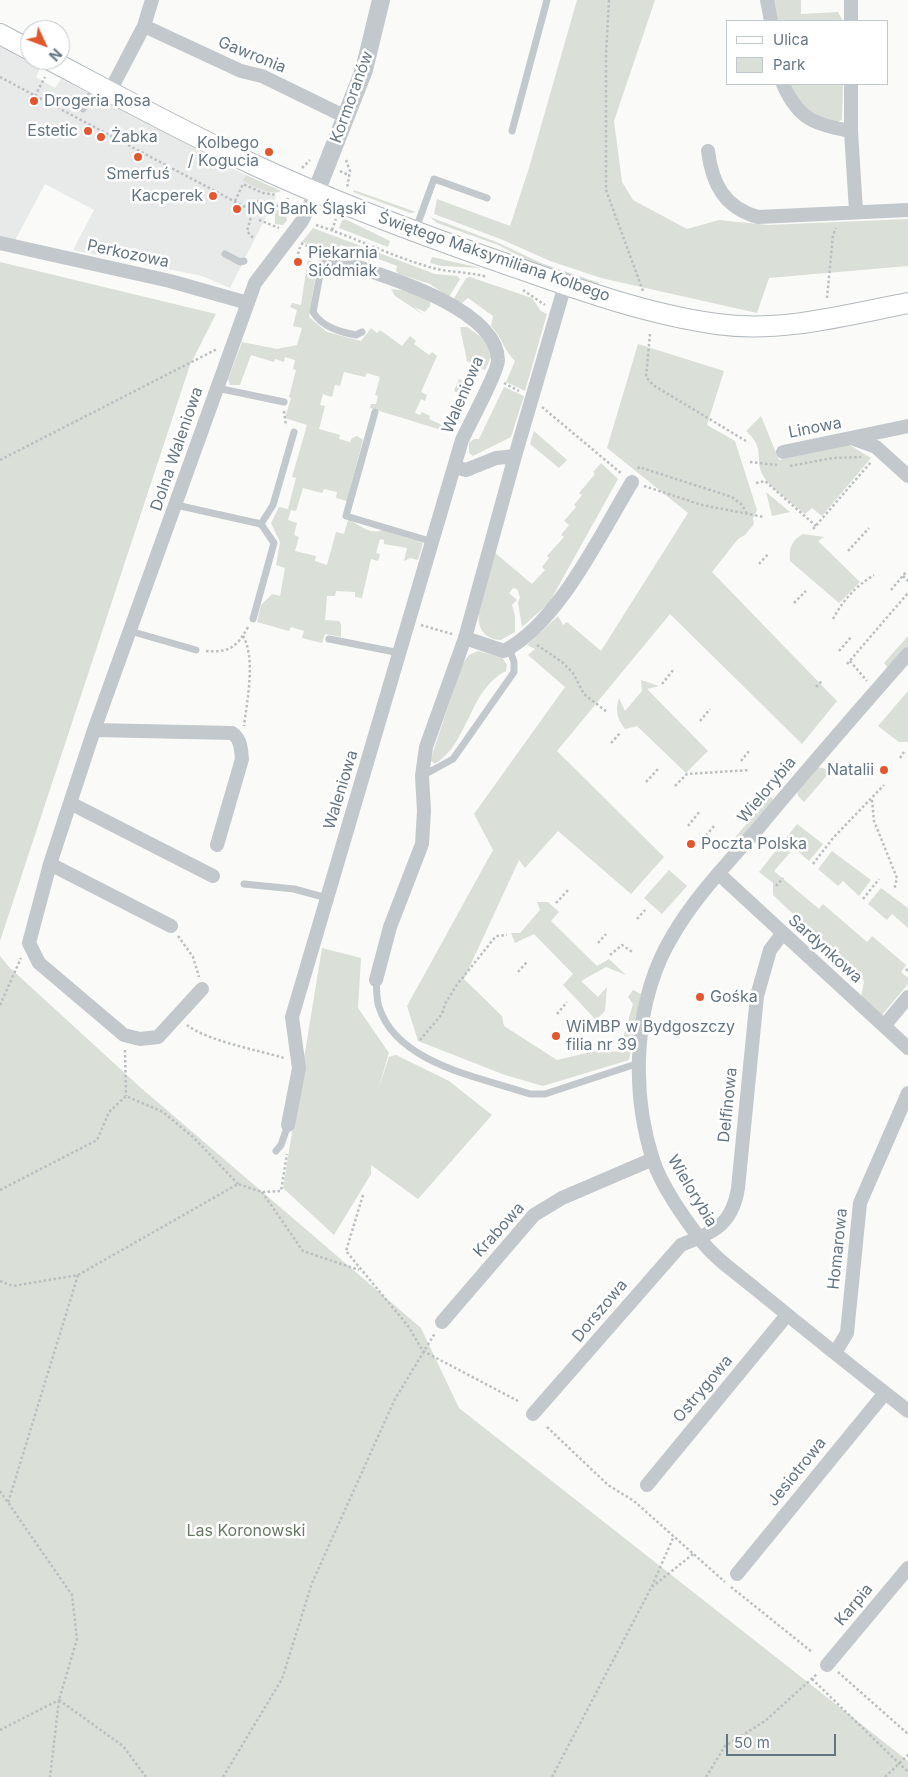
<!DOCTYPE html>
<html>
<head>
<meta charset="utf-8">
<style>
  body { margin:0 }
  #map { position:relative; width:908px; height:1777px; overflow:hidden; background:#fafaf8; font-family:Inter,sans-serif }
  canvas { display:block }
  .legend { position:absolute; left:726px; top:20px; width:162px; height:65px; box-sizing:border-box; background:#fff; border:1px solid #c1c8cd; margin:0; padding:6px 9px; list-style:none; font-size:15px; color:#657683 }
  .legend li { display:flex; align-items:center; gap:10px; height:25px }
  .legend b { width:25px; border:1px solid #c1c8cd }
  .north { position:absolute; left:20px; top:20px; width:50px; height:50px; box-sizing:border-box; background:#fff; border:1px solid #c1c8cd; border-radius:50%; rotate:133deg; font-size:14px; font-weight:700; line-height:20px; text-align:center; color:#657683 }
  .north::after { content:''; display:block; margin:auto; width:18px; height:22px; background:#e4572e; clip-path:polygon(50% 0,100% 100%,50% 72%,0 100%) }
  .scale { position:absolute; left:726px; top:1734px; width:110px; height:22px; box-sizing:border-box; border:2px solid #657683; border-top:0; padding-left:6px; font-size:15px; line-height:18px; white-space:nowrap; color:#657683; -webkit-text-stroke:4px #fff; paint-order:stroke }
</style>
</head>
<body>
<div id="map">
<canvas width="908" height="1777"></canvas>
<ul class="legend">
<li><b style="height:6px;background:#fff"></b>Ulica</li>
<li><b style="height:14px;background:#dadfd7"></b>Park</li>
</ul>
<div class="north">N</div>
<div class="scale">50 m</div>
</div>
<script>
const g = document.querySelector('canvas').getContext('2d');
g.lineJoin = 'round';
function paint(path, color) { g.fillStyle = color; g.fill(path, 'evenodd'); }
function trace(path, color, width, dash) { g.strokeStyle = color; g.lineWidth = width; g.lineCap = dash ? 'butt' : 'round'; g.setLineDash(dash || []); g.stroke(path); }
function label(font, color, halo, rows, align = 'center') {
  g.font = font + ' Inter,sans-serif'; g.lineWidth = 5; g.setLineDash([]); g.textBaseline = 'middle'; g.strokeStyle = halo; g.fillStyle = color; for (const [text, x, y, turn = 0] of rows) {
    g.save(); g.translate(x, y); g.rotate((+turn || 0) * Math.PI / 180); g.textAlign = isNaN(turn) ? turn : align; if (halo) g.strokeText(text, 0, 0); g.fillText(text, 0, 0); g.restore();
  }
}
paint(new Path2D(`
  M0 47 40 68 36 77 55 88 61 79 246 175 276 197 230 288 202 276 73 250 94 210 45 184 12 246 0 243Z`), '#e8e9e9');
paint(new Path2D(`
  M577 0H655L614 121 622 182 633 200 687 229 719 220 768 225 908 219V266L769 278 757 313 601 278 550 261 503 240 434 214 437 199 510 226 529 168Z
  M772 0H801V14L838 12 843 21H776Z
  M789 84H843L842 120 832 124 802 109Z
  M246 175 281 191C271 197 253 185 243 181Z
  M354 190 416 212 410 213 353 192Z
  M269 205 286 215 287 220 283 225 275 224V212L265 213 263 206Z
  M430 217 499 243 541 263 599 283 596 287 548 271 498 245 437 223Z
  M343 218 390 241 388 247 339 228Z
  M313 228 435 274 457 276 460 279 449 297 430 284 399 274 396 271 397 266 341 245 334 254 302 242Z
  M432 257 481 268 441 266 430 263Z
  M308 258 317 267 309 317 327 332 361 341 371 328 377 333 380 330 402 346 410 336 416 341 414 344 429 355 432 352 437 356 421 392 427 395 425 401 421 399 415 413 420 415 422 412 430 416 429 419 442 425 448 413 460 417 451 433 370 408 371 404H376L378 396 375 395 380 377 367 373 365 377 344 372 340 386 335 385 332 397 323 394 320 405 325 406 319 429 340 435 339 439 350 442 352 438 357 436 363 440 347 501 336 498 337 492 324 489 322 493 303 488 296 511 291 510 288 520 297 523 294 535 299 537 295 551 316 556 315 561 327 565 336 532 344 534 348 520C359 523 369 536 382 530L423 543 418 560 410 558 404 561 407 548 384 544V540L380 539 376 553 380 554 378 561 371 559 362 598 355 597V592L336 591 335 596H327L325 620 339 621 341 624V637L325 634 322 643 302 638 304 631 291 627 289 631 257 622 261 605 272 594 280 596 285 568 276 565 280 542 271 523 279 507 288 509 296 478 292 477 307 425 285 418 291 398 289 397 296 370 293 369 295 360 285 357 284 362 275 359 274 362 251 355 240 385H230L228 379 242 342 277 349 297 345 302 328 293 326 297 310 290 307 292 303 301 305Z
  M0 262 216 314 190 365 0 941Z
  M470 277 532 298 541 311 547 314 525 391 506 382 515 361C504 351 502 337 491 326L493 316 468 298 462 303 453 300 466 278Z
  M391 289 410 291 430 300V306L425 312 414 307 424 315 395 296Z
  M460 327H467L487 341 491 357 485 370 467 361Z
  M638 344 724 371 707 425 735 441 757 510 753 518 754 524 745 535 738 539 712 572 837 701 802 744 670 614 557 751 664 857 631 894 558 831 525 868 519 860 464 979 502 1016 504 1026 557 1060 599 1050 619 1052 633 1004 628 997 633 990 641 994 629 1060 543 1086 505 1075 418 1041 407 1006 493 850 474 814 565 687 528 655 535 649 527 645 558 616 563 625 567 622 601 651 688 513 607 448Z
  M459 379 474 385 461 413 453 409 458 393 454 391Z
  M504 387 524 396 511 437 473 456 469 453V443L474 439H479Z
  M761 416 779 460 848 444 871 458 822 516 812 508 805 514C796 506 769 487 764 477 753 460 767 449 746 431Z
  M534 431 567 460 559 468 530 444Z
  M601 463 618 479 549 603 522 627 518 603 520 597 517 589 513 588 509 593 517 600 512 605 515 616V632L501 640C491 640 480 634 479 622 477 607 490 569 494 552L532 584 545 570 542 567 549 558 547 556 564 537 561 535 569 525 564 521 576 507 574 505 582 495 579 493 595 474 593 472Z
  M766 492 790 512 772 516Z
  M803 534 824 537 818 541 860 582 839 603 790 561C789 548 791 541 803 534Z
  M908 636V649L892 667H887L884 663Z
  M478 651 502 657 507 665 506 671C469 689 469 743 435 764L431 761V758L462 664 469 655Z
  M641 680 659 686 647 689 708 751 686 773 637 726 625 729C617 719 615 710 619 698L625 711 642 691Z
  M908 691V742H899L878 726Z
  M816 767 823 768 830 772 804 802 798 796 797 789Z
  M771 795 774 803 736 843 733 840Z
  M797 824 823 844 809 861 794 848 774 871 819 909 823 904 867 942 872 936 906 965 901 972 908 978V984L882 1015 861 998 864 981 773 895V883L759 872Z
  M832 851 871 880 859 896 843 881 838 886 818 869Z
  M669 870 687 886 662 914 644 898Z
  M881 888 908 908V928L892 914 887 920 868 904Z
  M537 902H548L559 912 551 921 597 966 609 959 626 975 606 967 581 981 598 997 607 987 605 1011 596 1020 563 985 573 974 534 934 515 943 511 933H520L540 910Z
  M322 948 361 958 358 1008 389 1053 378 1090 389 1057 396 1055 449 1081 492 1115 418 1199 371 1165V1174L334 1235 283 1188Z
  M0 956 9 967 140 1087 421 1328 459 1408 908 1761V1777H0Z`), '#dadfd7');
const secondary = new Path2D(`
  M0 34 30 50
  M50 60C116 95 182 131 250 163 333 202 419 234 506 264 574 288 645 314 717 324 781 333 846 315 908 303`);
trace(secondary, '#b3babf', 22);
trace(new Path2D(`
  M609 0 606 54V190L643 291
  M0 77 245 207 251 217 247 231 253 238
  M35 96 45 77
  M346 160 350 171 347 188
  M302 168 310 160
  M340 171 350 176
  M235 201 243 184 263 193 277 195
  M252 201 271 202 289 213
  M283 208 288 198
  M259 220 279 228
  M316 225C354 237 389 255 426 266 446 273 467 271 487 277
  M332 230 336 219
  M301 243 312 248
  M298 254 300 247
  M523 290 545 305
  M827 298 833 235 836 228
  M650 334 646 377 653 385 746 441
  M504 383 519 391
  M542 407 622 474
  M284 411 286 426
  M0 460 217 349
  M750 462 777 465
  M790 466 833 458 861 457
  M638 469 639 467 732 497 742 505 747 514
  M756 483 765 481 816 526
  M644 486 702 505 764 517
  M813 529 871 462
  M848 551 869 528
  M759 564 769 553
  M903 576 908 581
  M891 590 906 572
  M794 603 806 591
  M833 619C843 600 856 586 874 575
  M421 625 452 634
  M243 636C256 658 247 701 244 726
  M537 645 562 662 573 673 584 694 607 712
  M206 651C229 653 237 647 248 627
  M839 651 851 637
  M850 661 867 681
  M847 664 908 593
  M662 684 674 669
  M816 687 822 681
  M700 721 710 709
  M611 743 621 732
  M900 758 904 752
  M741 761 749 751
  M646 782 658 769
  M675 786 687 774 750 770
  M872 800 874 821 897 878 894 890
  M688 826 700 811
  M714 826 704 838 719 851
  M700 843 704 838
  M813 864 833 838 884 785
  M776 886 783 878
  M863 899 879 879
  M556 903 568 890
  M637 919 645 910
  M178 936 193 957 199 977
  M598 943 606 934
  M610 955 622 945 634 953
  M906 971 908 968
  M518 972 527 962
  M0 1005 21 958
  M557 1014 567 1002
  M187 1025C207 1041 258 1050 284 1058
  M420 1040 442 1014 445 1004 456 986 496 936 507 935
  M125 1050 126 1096
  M0 1190 97 1140 109 1112 126 1096 163 1112 193 1137 238 1184
  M262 1192 303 1251 359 1270
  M363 1195 346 1251 408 1326 423 1351 518 1401
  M78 1275 238 1184 262 1192 281 1191 287 1154
  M0 1281 13 1286 78 1275 8 1503
  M547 1427 608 1485 634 1501 725 1582
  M0 1491 72 1595 77 1639 59 1700 50 1777
  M652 1587 693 1554
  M731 1587 812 1652
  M838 1672 908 1734
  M812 1679 908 1772
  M59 1700 123 1746 146 1777
  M0 1730 59 1700
  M223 1777 282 1679 312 1583 395 1399 435 1333
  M552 1777 651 1588 674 1536
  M706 1777 725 1746 765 1721 817 1674
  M885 1777 908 1755`), '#bbbfc2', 2.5, [2.5, 2.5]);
trace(new Path2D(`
  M83 109 96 85
  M512 131 547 0
  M415 231 434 179 487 198
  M324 253 313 312C322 327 340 332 356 335L362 332
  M225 254 240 262 244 261
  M217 388 284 402
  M375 412 346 516 433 542
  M176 505 261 524 273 505 294 432
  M253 619 274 543 261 524
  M130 631 196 650
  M329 639 400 653
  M422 776 453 759 514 672V662L509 648
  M244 884 294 889 327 898
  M376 980C377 988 376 999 379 1007 397 1064 480 1077 530 1094H545L639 1063
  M276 1151 281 1145 288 1125`), '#c3c8cc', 7);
trace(new Path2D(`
  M767 0 771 21
  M851 21V0
  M144 26 241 71 262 76 346 117
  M783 84C798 119 815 125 851 131
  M851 84V131L856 211
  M109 93 144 26 152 0
  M708 151C712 184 725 208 758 217L908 210
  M0 243 170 281 248 303
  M854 439 876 447 908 476
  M783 452 908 426
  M455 467 466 470 496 458 515 456
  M465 638 504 651C559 623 601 533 632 482
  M908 654C858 711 808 768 760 826 730 861 696 895 673 935 634 999 630 1089 653 1160 662 1187 683 1216 700 1239 715 1259 738 1274 757 1290 807 1331 857 1371 908 1411
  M94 730 232 733C241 739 241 749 242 759L217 845
  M70 803 213 876
  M50 864 171 926
  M719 874 908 1048
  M376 980 390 927 422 844 424 811 422 776 426 747 465 638 515 456 565 285
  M202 989 158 1037 140 1039 124 1035 39 963 29 943 50 864 94 730 255 283 302 221 316 192
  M884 1026 908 997
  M288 1125 299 1068 292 1017 462 440C468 427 499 369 498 360 497 306 375 273 333 259L324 253
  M442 1322 534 1215 562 1198 653 1159
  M835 1353 847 1333 860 1203 908 1093
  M533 1414 681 1245C713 1232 732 1226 738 1188L757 996 770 950 782 934
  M647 1485 787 1315
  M737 1574 885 1393
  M827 1665 908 1568`), '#c3c8cc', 14);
trace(new Path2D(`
  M316 192 364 70 381 0`), '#c3c8cc', 18);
trace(secondary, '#fff', 20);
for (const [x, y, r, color] of [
  [34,101,5,"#e4572e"],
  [88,131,5,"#e4572e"],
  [101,137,5,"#e4572e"],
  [269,152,5,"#e4572e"],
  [138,157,5,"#e4572e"],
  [213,196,5,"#e4572e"],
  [237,209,5,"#e4572e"],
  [298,262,5,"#e4572e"],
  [884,770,5,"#e4572e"],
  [691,844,5,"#e4572e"],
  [700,997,5,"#e4572e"],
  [556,1036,5,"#e4572e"]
]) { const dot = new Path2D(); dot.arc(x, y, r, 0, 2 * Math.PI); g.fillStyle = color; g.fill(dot); trace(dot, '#fff', 2); }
label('16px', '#657683', '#fff', [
  ["Gawronia",252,55,22],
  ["Kormoranów",352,97,-70],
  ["Perkozowa",128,254,12],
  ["Świętego Maksymiliana Kolbego",494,257,19],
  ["Waleniowa",463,395,-67],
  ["Linowa",815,428,-11],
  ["Dolna Waleniowa",177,449,-71],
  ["Waleniowa",341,790,-73],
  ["Wielorybia",767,790,-50],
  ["Sardynkowa",825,949,42],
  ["Delfinowa",728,1105,-84],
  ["Wielorybia",692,1191,59],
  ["Krabowa",499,1230,-48],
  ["Homarowa",838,1249,-84],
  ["Dorszowa",600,1311,-50],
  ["Ostrygowa",703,1389,-50],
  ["Jesiotrowa",797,1472,-51],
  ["Karpia",854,1605,-50]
]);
label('16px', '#657683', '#fff', [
  ["Drogeria Rosa",44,101],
  ["Estetic",78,131,"right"],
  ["Żabka",111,137],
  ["Kolbego",259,143,"right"],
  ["/ Kogucia",259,161,"right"],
  ["Smerfuś",138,174,"center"],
  ["Kacperek",203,196,"right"],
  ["ING Bank Śląski",247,209],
  ["Piekarnia",308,253],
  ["Siódmiak",308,271],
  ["Natalii",874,770,"right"],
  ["Poczta Polska",701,844],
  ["Gośka",710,997],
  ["WiMBP w Bydgoszczy",566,1027],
  ["filia nr 39",566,1045]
], 'left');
label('16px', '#687a64', '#fff', [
  ["Las Koronowski",246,1531]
]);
</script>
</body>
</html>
